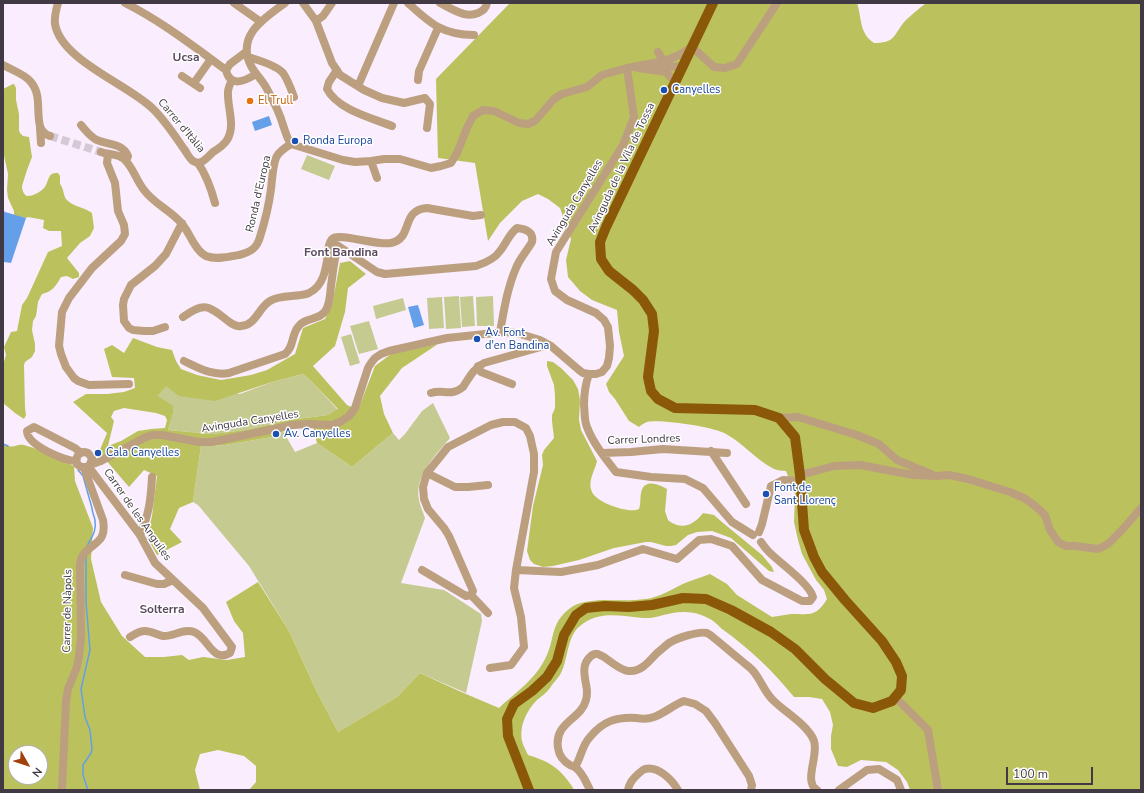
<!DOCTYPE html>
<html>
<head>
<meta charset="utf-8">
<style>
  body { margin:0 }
  #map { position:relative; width:1144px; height:793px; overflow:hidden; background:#faedfd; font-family:"Nunito Sans",sans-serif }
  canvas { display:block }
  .frame { position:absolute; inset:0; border:4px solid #413943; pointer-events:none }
  .north { position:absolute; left:8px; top:745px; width:40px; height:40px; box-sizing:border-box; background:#fff; border:1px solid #b3b0b4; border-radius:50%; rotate:129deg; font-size:11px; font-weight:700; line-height:16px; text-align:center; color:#413943 }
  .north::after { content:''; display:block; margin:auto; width:14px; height:18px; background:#a33f08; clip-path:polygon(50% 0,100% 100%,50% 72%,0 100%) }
  .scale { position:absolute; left:1006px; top:767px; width:87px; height:18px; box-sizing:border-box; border:2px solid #413943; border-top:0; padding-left:5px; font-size:12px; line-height:14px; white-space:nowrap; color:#413943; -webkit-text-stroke:3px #fff; paint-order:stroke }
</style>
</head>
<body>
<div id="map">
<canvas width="1144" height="793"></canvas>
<div class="frame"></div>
<div class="north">N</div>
<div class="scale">100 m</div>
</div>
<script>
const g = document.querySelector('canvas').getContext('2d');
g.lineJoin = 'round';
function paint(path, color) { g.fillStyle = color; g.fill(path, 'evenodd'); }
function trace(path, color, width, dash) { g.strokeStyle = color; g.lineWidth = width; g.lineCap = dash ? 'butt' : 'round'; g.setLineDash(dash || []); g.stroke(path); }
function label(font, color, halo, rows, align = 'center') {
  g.font = font + ' "Nunito Sans",sans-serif'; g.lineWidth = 3; g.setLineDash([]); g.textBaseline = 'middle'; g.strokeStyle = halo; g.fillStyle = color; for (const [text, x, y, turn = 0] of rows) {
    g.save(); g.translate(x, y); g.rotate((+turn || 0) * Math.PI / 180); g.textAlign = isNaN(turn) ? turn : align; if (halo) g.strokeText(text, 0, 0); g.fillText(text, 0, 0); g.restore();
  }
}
paint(new Path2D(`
  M307 155 335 166 329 180 301 169Z
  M459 296 461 328 446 329 444 297Z
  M473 296 475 326 462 327 460 297Z
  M493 296 494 326H477L476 297Z
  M442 297 444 328 429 329 427 298Z
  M403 298 406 310 376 319 373 306Z
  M369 321 378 349 359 354 350 326Z
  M351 334 360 363 350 366 341 337Z
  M303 374 312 382 338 410 328 415 289 420 246 430 212 434 168 430 173 414 158 396 166 385 240 394 272 382Z
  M433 403 450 438C436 455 414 476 419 500 420 506 423 512 425 518L401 583 444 590 481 614 482 621 466 693 420 673 397 697 338 732 315 688 289 631 249 566 198 505 193 502 201 446 225 445 272 437 283 431 295 452 317 443 352 467 393 433 399 440 405 434 422 411Z`), '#c5ca91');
paint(new Path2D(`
  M510 3H857C862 18 859 33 874 43 897 43 893 34 906 20 912 14 919 9 926 3H1141V790H910L907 782 898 770 886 762 861 760 847 767 838 766 831 749V736L833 725 830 712 822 699 809 697H794C773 671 750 649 722 629 718 625 713 620 708 618 701 614 693 612 685 612 670 611 657 619 643 618 621 616 598 610 580 626 567 636 568 660 561 673 559 677 555 681 552 685 548 692 543 695 537 700 527 710 519 726 522 741 523 746 526 750 528 755 544 760 554 764 565 777 568 781 572 785 574 790H249L256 782V766L244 756 218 750 200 754 195 770 200 790H161L157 789 156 790H3V444C15 450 15 443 24 445 42 450 57 458 74 466L75 481 93 528 91 559 101 602 122 636 145 657H164L182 655 189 660 203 657 227 660 245 657 243 633 234 621 226 602 258 582 289 631 315 688 338 732 397 697 420 673 459 691 499 708C516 692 536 679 546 657 555 639 550 624 569 609 579 601 591 601 603 600 617 600 632 601 646 599 660 597 672 589 685 583 693 580 702 577 710 574L727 584 737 595 772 617C778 616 785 615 791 614 810 614 816 617 827 599L824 590 816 580 802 554 798 540 794 522 795 494 786 471C782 471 777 470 774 469 756 460 743 443 726 434 714 427 661 419 647 422 644 423 641 425 639 427L629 421 615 399 609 392 606 384 624 356 619 332 617 310 592 300 580 291 568 277 566 260 571 239 560 208 548 199 538 194 522 201 500 223 488 241 475 163 438 158 436 79ZM16 753H40V777H16Z
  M13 84H14L16 88V100L19 114V130L20 133 23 136 29 137 32 157 27 170 22 186C22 190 24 195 27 196 34 196 43 191 46 185 49 178 49 172 58 173L60 176V184C64 189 63 194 66 199 71 206 84 207 92 213L94 228 90 236 80 243 67 258 79 273V277L73 279 67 276 61 277C56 286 52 292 42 294L38 302 36 316 33 321 32 330 35 344V351L32 357 25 362 24 365 25 408 26 415 24 419 15 413 3 403V365L6 355 4 347 11 332 17 331 22 305 27 298 48 252 62 246 61 231H49L43 228 44 220 28 217 26 218 14 215V211L8 198 7 190 8 174 3 151V89Z
  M350 261 366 274 348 288 345 312 335 346 313 366 347 405 358 410 375 366 391 354 438 344 402 368 380 396 384 414 393 433 352 467 317 443 313 427 297 428 283 431 272 437 225 445 201 446 193 502 179 508 170 529 182 542 157 555 147 537 152 516 157 476 144 470 129 487 99 452 107 433 73 402 86 394H107L124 392 135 388 134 378 112 377 104 349 112 345 124 353 133 338 157 347 172 350 176 361 181 369 197 375 221 380 251 375 267 370 295 354 303 328 325 319 332 305 340 263ZM303 374 312 382 338 409 328 415 289 420 246 430 212 434 168 430 173 414V406L158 396 166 386 179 396 215 401 272 382ZM124 408 156 413 165 416 167 420 165 428 151 429 138 431 121 441 108 446 114 421 111 417 114 411Z
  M547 361 553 362 561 368 573 380 578 389 580 400 579 420 581 430 597 461C595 471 587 481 592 492 597 503 629 514 639 509 641 503 640 498 641 493 644 478 658 484 667 489L665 511 668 520C670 522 674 524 677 525 688 528 697 521 703 513L714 515 722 522 762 555 772 567 774 572 769 571 731 538 712 531 697 532 688 535 676 545 671 546H666L651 542H646L614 548 579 560 553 566 543 567 534 564 530 560 527 551 533 506 543 465 542 455 544 450 554 438 552 421V415L555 408V395L554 385 547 366Z`), '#bbc25d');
paint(new Path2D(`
  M269 116 272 125 255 131 252 122Z
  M3 210 5 212 26 218 11 263 4 262 3 265Z
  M418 305 424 325 414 328 408 307Z`), '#659fe9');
trace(new Path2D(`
  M3 444 8 446
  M78 470 83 476 92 508C92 513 95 517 95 521 97 531 91 538 87 546
  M86 556V603L90 650 81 689 85 717 90 730 91 739 92 749 91 753 83 765V775L88 790`), '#659fe9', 1.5);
trace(new Path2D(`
  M50 136 101 152`), '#d5c9d8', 8, [8, 4]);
trace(new Path2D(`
  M58 3C56 10 54 17 55 24 61 60 127 84 152 108 164 119 175 136 184 149 187 153 189 158 193 161 195 162 196 163 199 163 204 162 209 156 213 152 218 149 224 145 227 140 236 126 227 107 228 92 228 88 230 84 232 80
  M125 3C161 21 193 46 226 70
  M234 3 261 22
  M303 3 316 21 332 63 340 75 364 90 382 98 404 103 425 98 430 104 427 128
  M408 3C430 23 442 35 474 35
  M440 3C448 7 456 12 464 14 473 16 485 13 487 3
  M316 21 323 16 332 3
  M246 52 230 64 226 70C230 88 245 81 256 74
  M658 52 661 57 665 61
  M248 57C258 60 276 65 283 73 288 80 291 89 294 97
  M3 65C12 70 24 74 30 81 42 94 36 110 40 126 41 131 46 135 50 136
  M638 68 666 72 675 82
  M658 68 682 66
  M337 70 329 82 327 89C338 110 372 118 392 126
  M182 76 200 88
  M418 80 419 71 438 28
  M194 83 211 59
  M358 86 394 3
  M81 125C85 130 89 135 95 139 105 145 122 142 128 156L126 161
  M40 128 41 143
  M291 144 343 160 355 162 371 161 384 159H400L431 168 441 166 451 163 457 153 467 128 473 116 483 110 494 111 519 123 528 124 535 121 554 99 562 94 587 87 602 75 627 68 665 61 679 55 692 47 714 67 725 68 737 64 777 3
  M101 152C109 155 117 153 124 159 133 167 136 180 144 190 154 204 172 211 182 224 190 233 195 251 206 256 215 260 229 257 239 255 251 252 257 248 260 237 265 221 269 205 271 189 272 181 273 162 277 156 280 151 286 147 291 144 286 137 286 133 283 125 280 114 274 102 268 91 264 82 256 75 251 66 236 36 263 19 285 3
  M108 154 107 163 115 183 118 211 124 225 125 234 121 241 92 268 69 298 62 312 59 346 61 354 66 367 74 378 78 381 89 385 129 384
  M371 161 377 178
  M198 163C207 176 211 188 215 203
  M331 241 377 272 385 274 476 266C485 263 495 259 500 251 506 244 509 234 517 228 526 229 534 232 532 242 527 251 520 258 516 268 507 289 504 310 500 332
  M183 317C204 302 208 305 228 321 232 324 236 327 241 326 256 325 259 307 270 301 282 294 297 298 309 293 324 286 326 268 328 254 328 249 329 243 332 239 338 232 378 246 391 243 414 238 400 210 427 208L473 216 481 215
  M165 327 153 331H144L133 330 129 328 124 321 123 305 124 299 131 285 155 266 166 254 182 223
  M184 361C199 368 212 376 229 373L285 354C294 347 291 336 298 327 304 317 320 321 326 310 330 303 330 294 331 286 333 272 334 259 338 246
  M478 366 481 372 512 384
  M589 374C585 385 584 394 584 405 585 413 584 420 587 427 593 443 605 458 616 472L651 477 685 479 703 488 732 522 753 535
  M431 393C443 389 451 397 463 387 469 378 474 368 484 363L548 345
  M779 418 798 417 857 435 879 444 897 460 931 474
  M711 451 746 504
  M602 453 631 452 663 449 727 453
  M76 461C64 461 27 445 27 431L34 427 75 448 81 453
  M90 465 92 458 88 453C80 450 75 456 77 464L81 467H86L90 465 101 461 144 438 152 435H162L199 442H212L293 425 308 424 332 425 340 422 349 416 355 408 368 368 371 363 375 358 381 354 389 351 447 338 504 332 517 333 540 340 551 346 579 370 583 373 589 374H596L602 372 607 366 609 358 610 346 608 327 604 320 596 313 567 300 555 291 551 279 556 252 623 145 634 117 627 68
  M88 466 140 535 155 563 203 608 232 647 230 653C212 663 208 637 194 632 184 628 173 637 163 636 157 635 151 631 145 631 139 631 135 634 130 637
  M427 473 455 487H468L488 485
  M800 475 834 466 860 465 913 475 937 476 949 475 968 479 1010 492 1024 498 1034 505 1045 515 1050 530 1058 542 1066 546H1075L1098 549 1108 544 1122 530 1141 508
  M759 532 762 524 771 486 783 480 800 481
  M140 535C149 515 151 498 152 477
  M422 570 466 596 471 595 473 591 449 536 444 528 428 509 424 499 423 487 427 473 448 447 491 425 503 422H515L526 428 530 436 534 454V472L516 570 514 588 521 617 524 647 511 665 490 668
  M516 570 561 572 598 565 643 549 677 559 699 540 711 539 732 546 762 580 802 601H810L813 597C809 583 780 563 769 552 766 549 763 545 761 542
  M125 575 157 584H164L173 580
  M471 595 488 613
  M895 697 928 730 938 790
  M575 767C581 758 582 745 590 737 603 721 616 717 636 718 642 719 649 719 654 717 665 713 673 705 684 701L695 704 706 711 715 723 749 776 752 785 751 790
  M62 790 66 701 68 689 77 667 79 656 81 638 80 564C81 561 81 557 83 555 94 541 107 543 103 520L84 468
  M590 790C586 782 583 773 575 767 574 766 571 766 570 765 563 761 559 755 558 748 554 722 581 720 586 700 587 697 587 694 587 691 586 680 580 666 590 657 591 656 594 654 595 654 598 653 601 656 604 657 617 666 628 678 644 666 649 662 653 657 657 653 661 650 665 646 669 643 677 638 698 631 707 633 709 634 712 636 714 638 724 646 733 654 743 662 746 665 751 668 754 672 762 682 765 694 775 702 785 712 809 726 814 741 819 755 803 782 817 790
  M628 790C629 784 631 781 635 777 638 774 642 770 645 769 659 766 672 780 678 790
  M839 790 867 770 879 769 897 780 901 790`), '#bc9f7f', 8);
trace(new Path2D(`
  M529 790 508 736 507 719 514 704 532 691 547 677 557 661 564 635 576 615 586 608 605 606 629 607 652 605 683 598 706 599 731 610 771 632 795 649 825 679 854 703 873 708 892 701 901 690 902 676 896 662 882 641 845 600 822 572 814 557 804 530 800 475 795 437 779 418 755 410 675 408 658 399 651 391 648 377 654 331 652 314 643 300 633 290 609 271 601 259 600 242 606 227 713 3`), '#8b5809', 10);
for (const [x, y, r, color] of [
  [664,90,4,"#1a4fb4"],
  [250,101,4,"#e8710a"],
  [295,141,4,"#1a4fb4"],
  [477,339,4,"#1a4fb4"],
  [276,434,4,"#1a4fb4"],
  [98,453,4,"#1a4fb4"],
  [766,494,4,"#1a4fb4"]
]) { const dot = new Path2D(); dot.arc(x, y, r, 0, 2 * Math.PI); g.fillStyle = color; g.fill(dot); trace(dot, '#fff', 1.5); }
label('11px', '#164399', '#fff', [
  ["Canyelles",672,90],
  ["Ronda Europa",303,141],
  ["Av. Font",485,333],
  ["d'en Bandina",485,346],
  ["Av. Canyelles",284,434],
  ["Cala Canyelles",106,453],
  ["Font de",774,488],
  ["Sant Llorenç",774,501]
], 'left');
label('11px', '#c56008', '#fff', [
  ["El Trull",258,101]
], 'left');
label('11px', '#413943', '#fff', [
  ["Carrer d'Itàlia",181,126,50],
  ["Avinguda de la Vila de Tossa",622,168,-65],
  ["Ronda d'Europa",259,194,-77],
  ["Avinguda Canyelles",575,203,-59],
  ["Avinguda Canyelles",250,422,-9],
  ["Carrer Londres",644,440,-2],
  ["Carrer de les Anguiles",137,515,55],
  ["Carrer de Nàpols",68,611,-89]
]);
label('bold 12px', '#5c4b60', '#fff', [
  ["Ucsa",186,58],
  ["Font Bandina",341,253],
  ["Solterra",162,610]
]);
</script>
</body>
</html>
